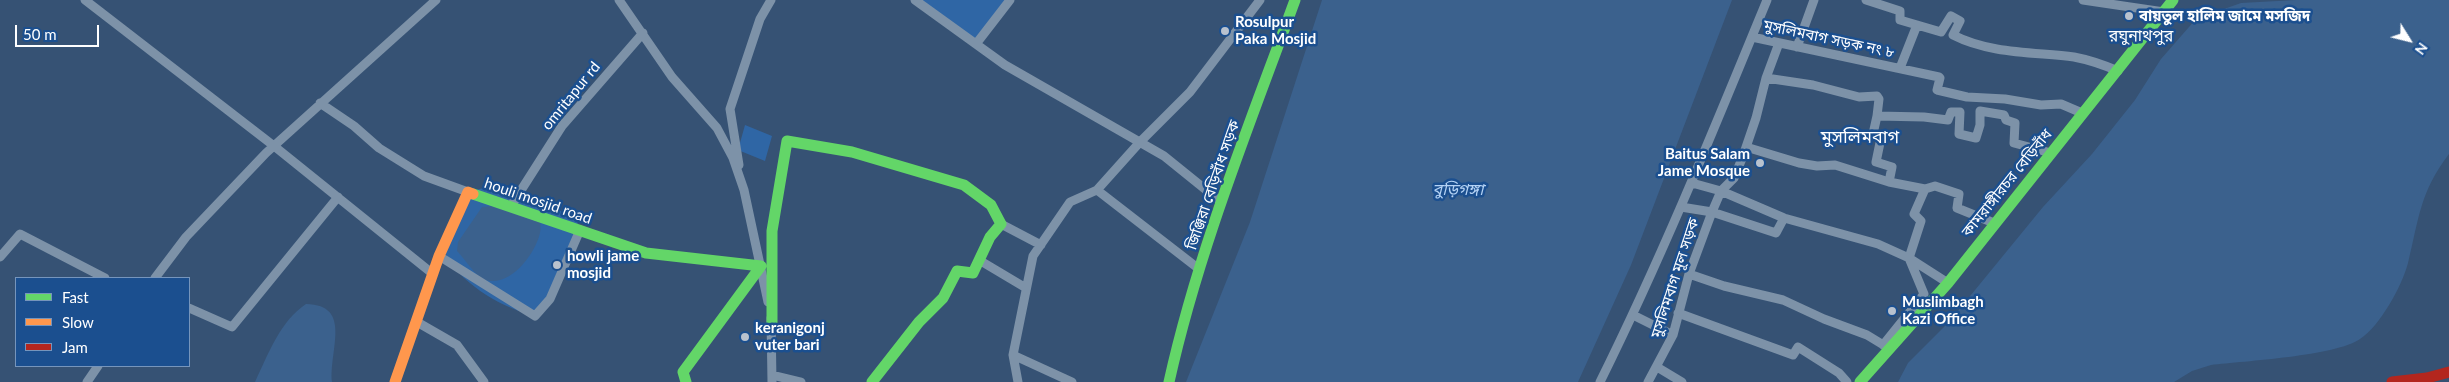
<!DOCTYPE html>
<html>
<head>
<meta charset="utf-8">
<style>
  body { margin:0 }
  #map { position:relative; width:2449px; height:382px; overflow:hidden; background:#365274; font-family:Lato,sans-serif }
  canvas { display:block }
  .legend { position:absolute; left:15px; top:277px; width:175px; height:90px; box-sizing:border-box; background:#1b4f8f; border:1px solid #7695bc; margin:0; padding:6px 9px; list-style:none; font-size:15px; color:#fff }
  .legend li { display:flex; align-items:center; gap:10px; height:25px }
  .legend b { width:25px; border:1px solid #7695bc }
  .north { position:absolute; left:2384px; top:15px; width:50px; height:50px; -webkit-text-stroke:4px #1b4f8f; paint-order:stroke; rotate:126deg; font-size:14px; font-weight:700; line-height:20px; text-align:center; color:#fff }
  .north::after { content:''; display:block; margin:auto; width:18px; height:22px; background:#fff; clip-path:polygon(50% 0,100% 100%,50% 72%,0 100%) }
  .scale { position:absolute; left:15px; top:25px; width:84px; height:22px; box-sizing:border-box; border:2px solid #fff; border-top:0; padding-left:6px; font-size:15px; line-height:18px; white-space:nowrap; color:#fff; -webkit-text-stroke:4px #1b4f8f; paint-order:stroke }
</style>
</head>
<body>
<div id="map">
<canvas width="2449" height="382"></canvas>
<ul class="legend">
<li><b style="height:6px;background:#63d668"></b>Fast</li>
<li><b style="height:6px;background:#ff974d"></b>Slow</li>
<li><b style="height:6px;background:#b3261e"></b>Jam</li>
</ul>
<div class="north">N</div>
<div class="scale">50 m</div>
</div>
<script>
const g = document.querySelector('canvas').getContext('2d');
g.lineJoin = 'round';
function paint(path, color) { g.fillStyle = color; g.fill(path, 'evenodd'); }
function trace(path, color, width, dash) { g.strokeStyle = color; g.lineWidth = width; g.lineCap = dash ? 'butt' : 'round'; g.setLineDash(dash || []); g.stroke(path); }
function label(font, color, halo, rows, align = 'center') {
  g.font = font + ' Lato,"Noto Sans Bengali",sans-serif'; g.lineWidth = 5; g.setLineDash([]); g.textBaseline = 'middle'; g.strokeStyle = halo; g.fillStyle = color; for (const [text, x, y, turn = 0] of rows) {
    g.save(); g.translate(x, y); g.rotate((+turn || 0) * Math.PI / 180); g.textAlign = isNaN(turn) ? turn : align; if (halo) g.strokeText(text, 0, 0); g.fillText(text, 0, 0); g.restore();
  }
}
paint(new Path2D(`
  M916 0H1010L976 44Z
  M745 125 772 136 765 161 738 150Z
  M495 185 514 188 577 219C584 252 556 298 529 314 500 307 456 280 445 252L468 192Z`), '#2f66a5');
paint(new Path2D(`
  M1322 0H1732L1631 265 1578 382H1186L1250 222Z
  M2296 0H2449V154C2420 192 2419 218 2408 263 2402 286 2380 326 2360 339 2336 356 2244 361 2211 365L2192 371 2174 382H1898L1908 363 1948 323 2043 207 2092 154 2135 100 2161 59 2196 19 2241 3Z
  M494 206 540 218C540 223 541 229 540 233 535 255 508 290 483 279 476 276 463 257 457 251L458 242 482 207Z
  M306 304C353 305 329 350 332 382H255C268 355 280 321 306 304Z`), '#3b618d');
trace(new Path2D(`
  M85 0 274 146 433 274
  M619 0 672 77 717 128 733 158 744 190 768 302
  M915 0 1005 65 1164 156 1221 202
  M1866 0 1900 11V20L1941 32 1951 16 1960 21 1953 35C1990 54 2034 52 2074 57 2090 60 2104 65 2118 71
  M2083 0 2164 12
  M1752 37 1939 77 1940 78 1937 90 1967 97 2005 99 2041 105 2061 104 2082 113
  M976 44 1010 0
  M1797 47 1814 0
  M1900 68 1917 25
  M1766 78 1813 85 1859 97 1877 96 1879 99 1877 116 1924 117 1948 120 1951 112H1960L1959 134 1976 138 1980 125V111L2004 115 2006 120 2015 123 2014 143 2051 153
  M320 103 354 126 379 148 424 176 468 192
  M1877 116 1873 134 1881 138 1876 162 1892 167 1889 182
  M1746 147 1799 163 1817 166 1835 165 1889 182 1925 189 1935 186 1959 194 1957 208 1994 223
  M739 165 730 109 760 19 771 0
  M1692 183 1721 191 1784 218 1878 244 1909 258 1948 283
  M1097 190 1199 269
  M511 206 562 126 643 33
  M1681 207 1712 212 1776 233 1784 218
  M1001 224 1041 245
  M439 256 535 316 550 299 580 230
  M0 257 20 234 105 278
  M979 260 1026 288
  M1689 274 1724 286 1783 300 1824 319 1867 335 1890 349
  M155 278 186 237 266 153 436 0
  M189 308 232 327 338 197
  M1678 313 1793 355 1798 347 1839 373 1847 382
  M1633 315 1673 335
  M771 318 772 382
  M417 322 457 345 484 382
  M1883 345 1924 294 1909 258 1921 221 1914 214 1925 189
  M1013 355 1072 382
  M1657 367 1682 382
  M772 375 801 382
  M87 382 98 366
  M1018 382 1013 355 1033 256 1070 202 1097 190 1140 142 1190 92 1260 0
  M1600 382C1662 257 1714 129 1767 0
  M1648 382 1673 335 1689 274 1712 212 1721 191 1734 178 1743 156 1756 118 1766 78 1779 43`), '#7d92a8', 9);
trace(new Path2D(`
  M473 194 646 253 761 266 683 372 686 382
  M772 322V231L787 141 852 152 964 185 991 205 1001 224 990 237 973 273 957 271 943 298 919 322 872 382
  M1169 382C1198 251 1249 126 1295 0
  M1860 382 1948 283 2173 0`), '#63d668', 11);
trace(new Path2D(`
  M395 382 439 256 468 192 473 194`), '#ff974d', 11);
trace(new Path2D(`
  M2392 382 2427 378 2449 372`), '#b3261e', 11);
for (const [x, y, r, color] of [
  [2129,16,5,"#b9c2ce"],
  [1225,31,5,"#b9c2ce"],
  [1760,163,5,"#b9c2ce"],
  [557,265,5,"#b9c2ce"],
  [1892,311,5,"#b9c2ce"],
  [745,337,5,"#b9c2ce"]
]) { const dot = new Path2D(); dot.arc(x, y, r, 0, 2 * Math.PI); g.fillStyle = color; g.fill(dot); trace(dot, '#1b4f8f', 2); }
label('bold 15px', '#fff', '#1b4f8f', [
  ["বায়তুল হালিম জামে মসজিদ",2139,16],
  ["Rosulpur",1235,22],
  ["Paka Mosjid",1235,39],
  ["Baitus Salam",1750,154,"right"],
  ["Jame Mosque",1750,171,"right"],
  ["howli jame",567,256],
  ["mosjid",567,273],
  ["Muslimbagh",1902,302],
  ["Kazi Office",1902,319],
  ["keranigonj",755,328],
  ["vuter bari",755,345]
], 'left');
label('15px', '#fff', '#1b4f8f', [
  ["মুসলিমবাগ সড়ক নং ৮",1829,39,12],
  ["omritapur rd",571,96,-51],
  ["কামরাঙ্গীরচর বেড়িবাঁধ",2007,183,-51],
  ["জিঞ্জিরা বেড়িবাঁধ সড়ক",1213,185,-71],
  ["houli mosjid road",538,201,19],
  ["মুসলিমবাগ মূল সড়ক",1675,278,-72]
]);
label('16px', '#fff', '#1b4f8f', [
  ["রঘুনাথপুর",2141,36]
]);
label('italic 16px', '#b5d3f5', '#1b4f8f', [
  ["বুড়িগঙ্গা",1458,190]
]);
label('18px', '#fff', '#1b4f8f', [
  ["মুসলিমবাগ",1860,137]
]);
</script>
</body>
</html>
